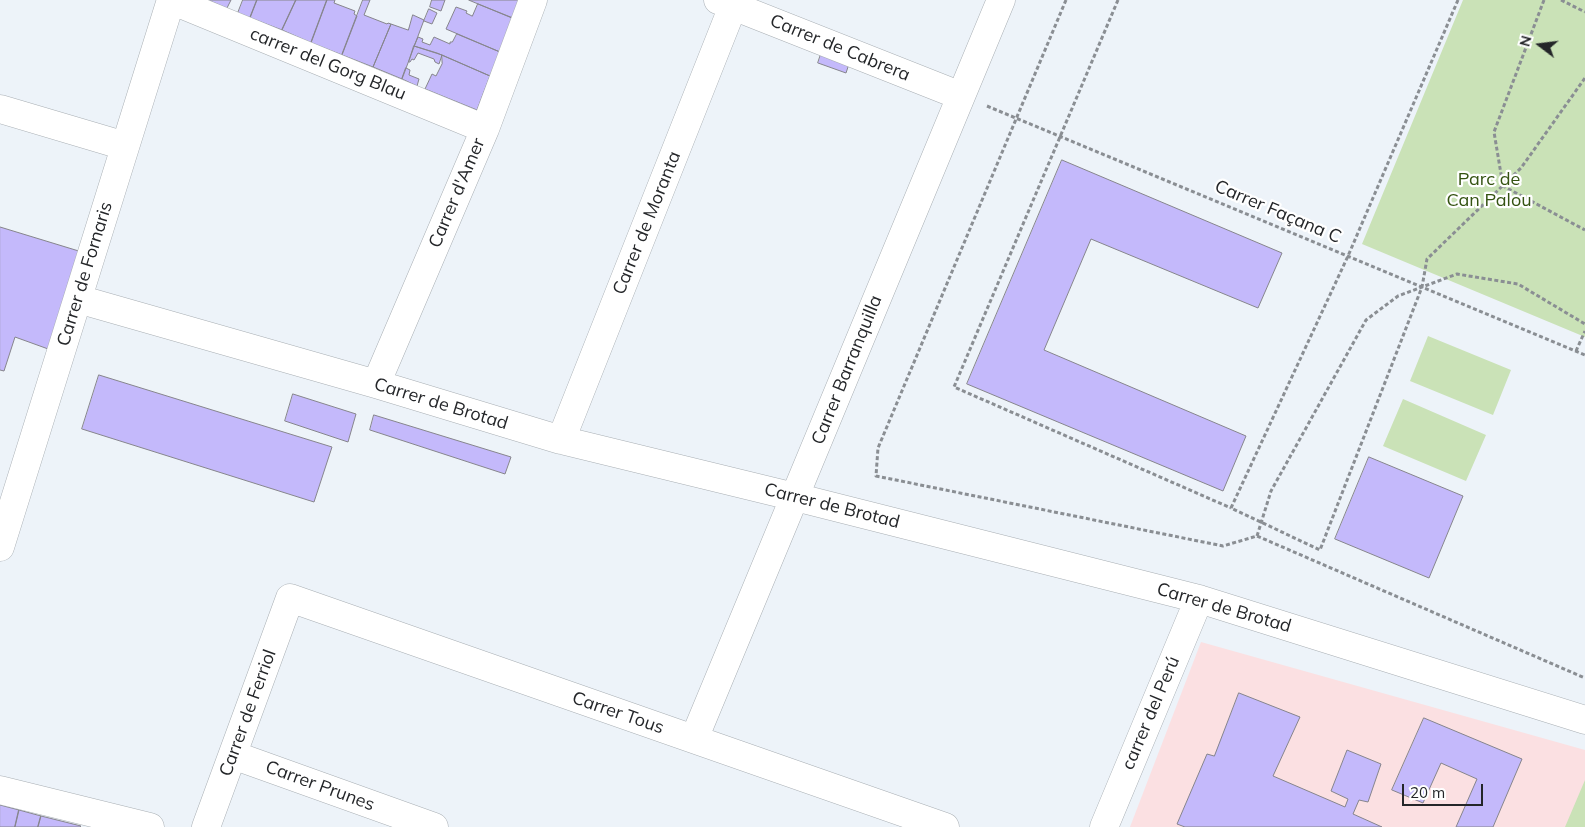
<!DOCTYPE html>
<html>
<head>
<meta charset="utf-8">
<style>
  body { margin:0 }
  #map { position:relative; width:1585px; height:827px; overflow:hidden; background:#edf3f9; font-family:Mulish,sans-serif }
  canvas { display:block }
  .north { position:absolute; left:1515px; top:20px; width:50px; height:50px; -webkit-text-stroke:4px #fff; paint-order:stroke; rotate:285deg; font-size:14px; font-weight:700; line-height:20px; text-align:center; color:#242629 }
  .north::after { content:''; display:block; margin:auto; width:18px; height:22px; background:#242629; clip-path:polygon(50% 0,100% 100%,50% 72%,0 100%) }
  .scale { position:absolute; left:1402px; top:784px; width:81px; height:22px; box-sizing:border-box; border:2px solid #242629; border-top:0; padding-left:6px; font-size:15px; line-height:18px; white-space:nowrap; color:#242629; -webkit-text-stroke:4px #fff; paint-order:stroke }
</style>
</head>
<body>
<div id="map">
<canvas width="1585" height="827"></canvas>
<div class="north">N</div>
<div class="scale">20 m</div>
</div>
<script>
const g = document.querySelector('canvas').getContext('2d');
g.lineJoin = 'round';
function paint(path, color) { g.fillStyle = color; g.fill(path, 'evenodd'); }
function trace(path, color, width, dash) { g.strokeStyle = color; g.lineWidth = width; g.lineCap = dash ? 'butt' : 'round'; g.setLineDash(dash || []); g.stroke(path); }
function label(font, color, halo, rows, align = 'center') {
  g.font = font + ' Mulish,sans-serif'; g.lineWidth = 4.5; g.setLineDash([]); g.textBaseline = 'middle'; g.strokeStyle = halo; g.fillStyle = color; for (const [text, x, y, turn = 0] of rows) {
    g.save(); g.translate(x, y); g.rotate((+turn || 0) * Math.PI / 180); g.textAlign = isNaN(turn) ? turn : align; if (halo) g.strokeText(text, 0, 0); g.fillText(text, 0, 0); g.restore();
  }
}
paint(new Path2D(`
  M1201 642 1585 750V827H1130Z`), '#fbe0e2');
paint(new Path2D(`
  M1463 0H1585V337L1362 244Z
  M1428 336 1511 370 1493 415 1410 381Z
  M1403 399 1486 435 1466 481 1383 446Z
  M1585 780V827H1565Z`), '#cae2b7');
const building = new Path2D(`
  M208 0H231L227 8Z
  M243 0H257L250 18 238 13Z
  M257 0H296L282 30 250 18Z
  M296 0H327L311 43 282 30Z
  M327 0H335L334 3 355 11 354 14 357 16 342 55 311 43Z
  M363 0H370L364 15 387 24 388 23 391 24 373 67 342 55Z
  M432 0H445L441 11 430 7Z
  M469 0H520L513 18Z
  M478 4 513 18 500 52 446 29 456 7 467 11 466 13 472 16Z
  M429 9 437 13 432 24 424 21Z
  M413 15 424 20 402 79 373 67 391 24 408 30Z
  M457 34 500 52 490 76 437 53 414 46 418 37 423 39 422 42 430 45 434 37 450 44V42H452Z
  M414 46 442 55 439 64 435 62 434 59 418 53 414 60 412 59 410 62H409Z
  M823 48 851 58 846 73 818 63Z
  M442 55 490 76 477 110 425 89 432 74 436 76 442 64Z
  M406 68 410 70 409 75 419 79 417 86 402 79Z
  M1062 160 1282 253 1258 308 1091 239 1044 350 1246 436 1223 491 967 384Z
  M0 227 82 252 51 350 15 337 4 371 0 370Z
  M99 375 332 447 314 502 82 429Z
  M293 394 356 414 348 442 285 421Z
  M374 415 511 457 505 474 370 430Z
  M1369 457 1463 496 1429 578 1335 539Z
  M1239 693 1300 717 1273 776 1345 807 1348 799 1331 791 1347 750 1381 764 1368 802 1359 800 1353 814 1382 827H1185L1177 824 1207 754 1214 756Z
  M1424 718 1522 759 1493 827H1456L1477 779 1441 763 1423 803 1392 790Z
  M0 805 19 810 15 827H0Z
  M19 810 41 816 38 827H15Z
  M41 816 81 826 80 827H38Z`);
paint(building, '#c4b9fb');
trace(building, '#86858c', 1);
const street = new Path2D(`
  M171 0 485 129
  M718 0 961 96
  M0 109 125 146
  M78 299 376 384 561 440 795 497 1199 599 1585 720
  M376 384 485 129 533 0
  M561 440 733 6
  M0 547 171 0
  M694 739 1001 0
  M233 755 434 827
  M0 790 150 827
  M206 827 290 598 945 827
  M1104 827 1199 599`);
trace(street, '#a9afb4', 29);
trace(new Path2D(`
  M1066 0 878 448 876 476 1223 546 1257 536 1585 678
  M1118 0 954 387 1231 508
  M1458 0 1348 256 1231 508 1320 550 1422 287 1427 259 1521 168 1585 78
  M1544 0 1494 132 1503 186 1585 230
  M1561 0 1585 12
  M987 106 1585 355
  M1576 351 1585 331
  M1257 536 1271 491 1366 320 1398 296 1457 274 1518 284 1585 324`), '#8a8e93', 3, [4, 2.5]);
trace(street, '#fff', 28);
label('18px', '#242629', '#fff', [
  ["Carrer de Cabrera",840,48,22],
  ["carrer del Gorg Blau",328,64,22],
  ["Carrer d'Amer",457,193,-67],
  ["Carrer Façana C",1278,212,23],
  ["Carrer de Moranta",647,223,-68],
  ["Carrer de Fornaris",85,274,-73],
  ["Carrer Barranquilla",847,370,-68],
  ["Carrer de Brotad",441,404,17],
  ["Carrer de Brotad",832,506,14],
  ["Carrer de Brotad",1224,608,16],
  ["Carrer de Ferriol",248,713,-70],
  ["Carrer Tous",618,713,19],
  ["carrer del Perú",1151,713,-67],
  ["Carrer Prunes",320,786,20]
]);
label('18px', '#345311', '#fff', [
  ["Parc de",1489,180],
  ["Can Palou",1489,201]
]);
</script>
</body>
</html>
